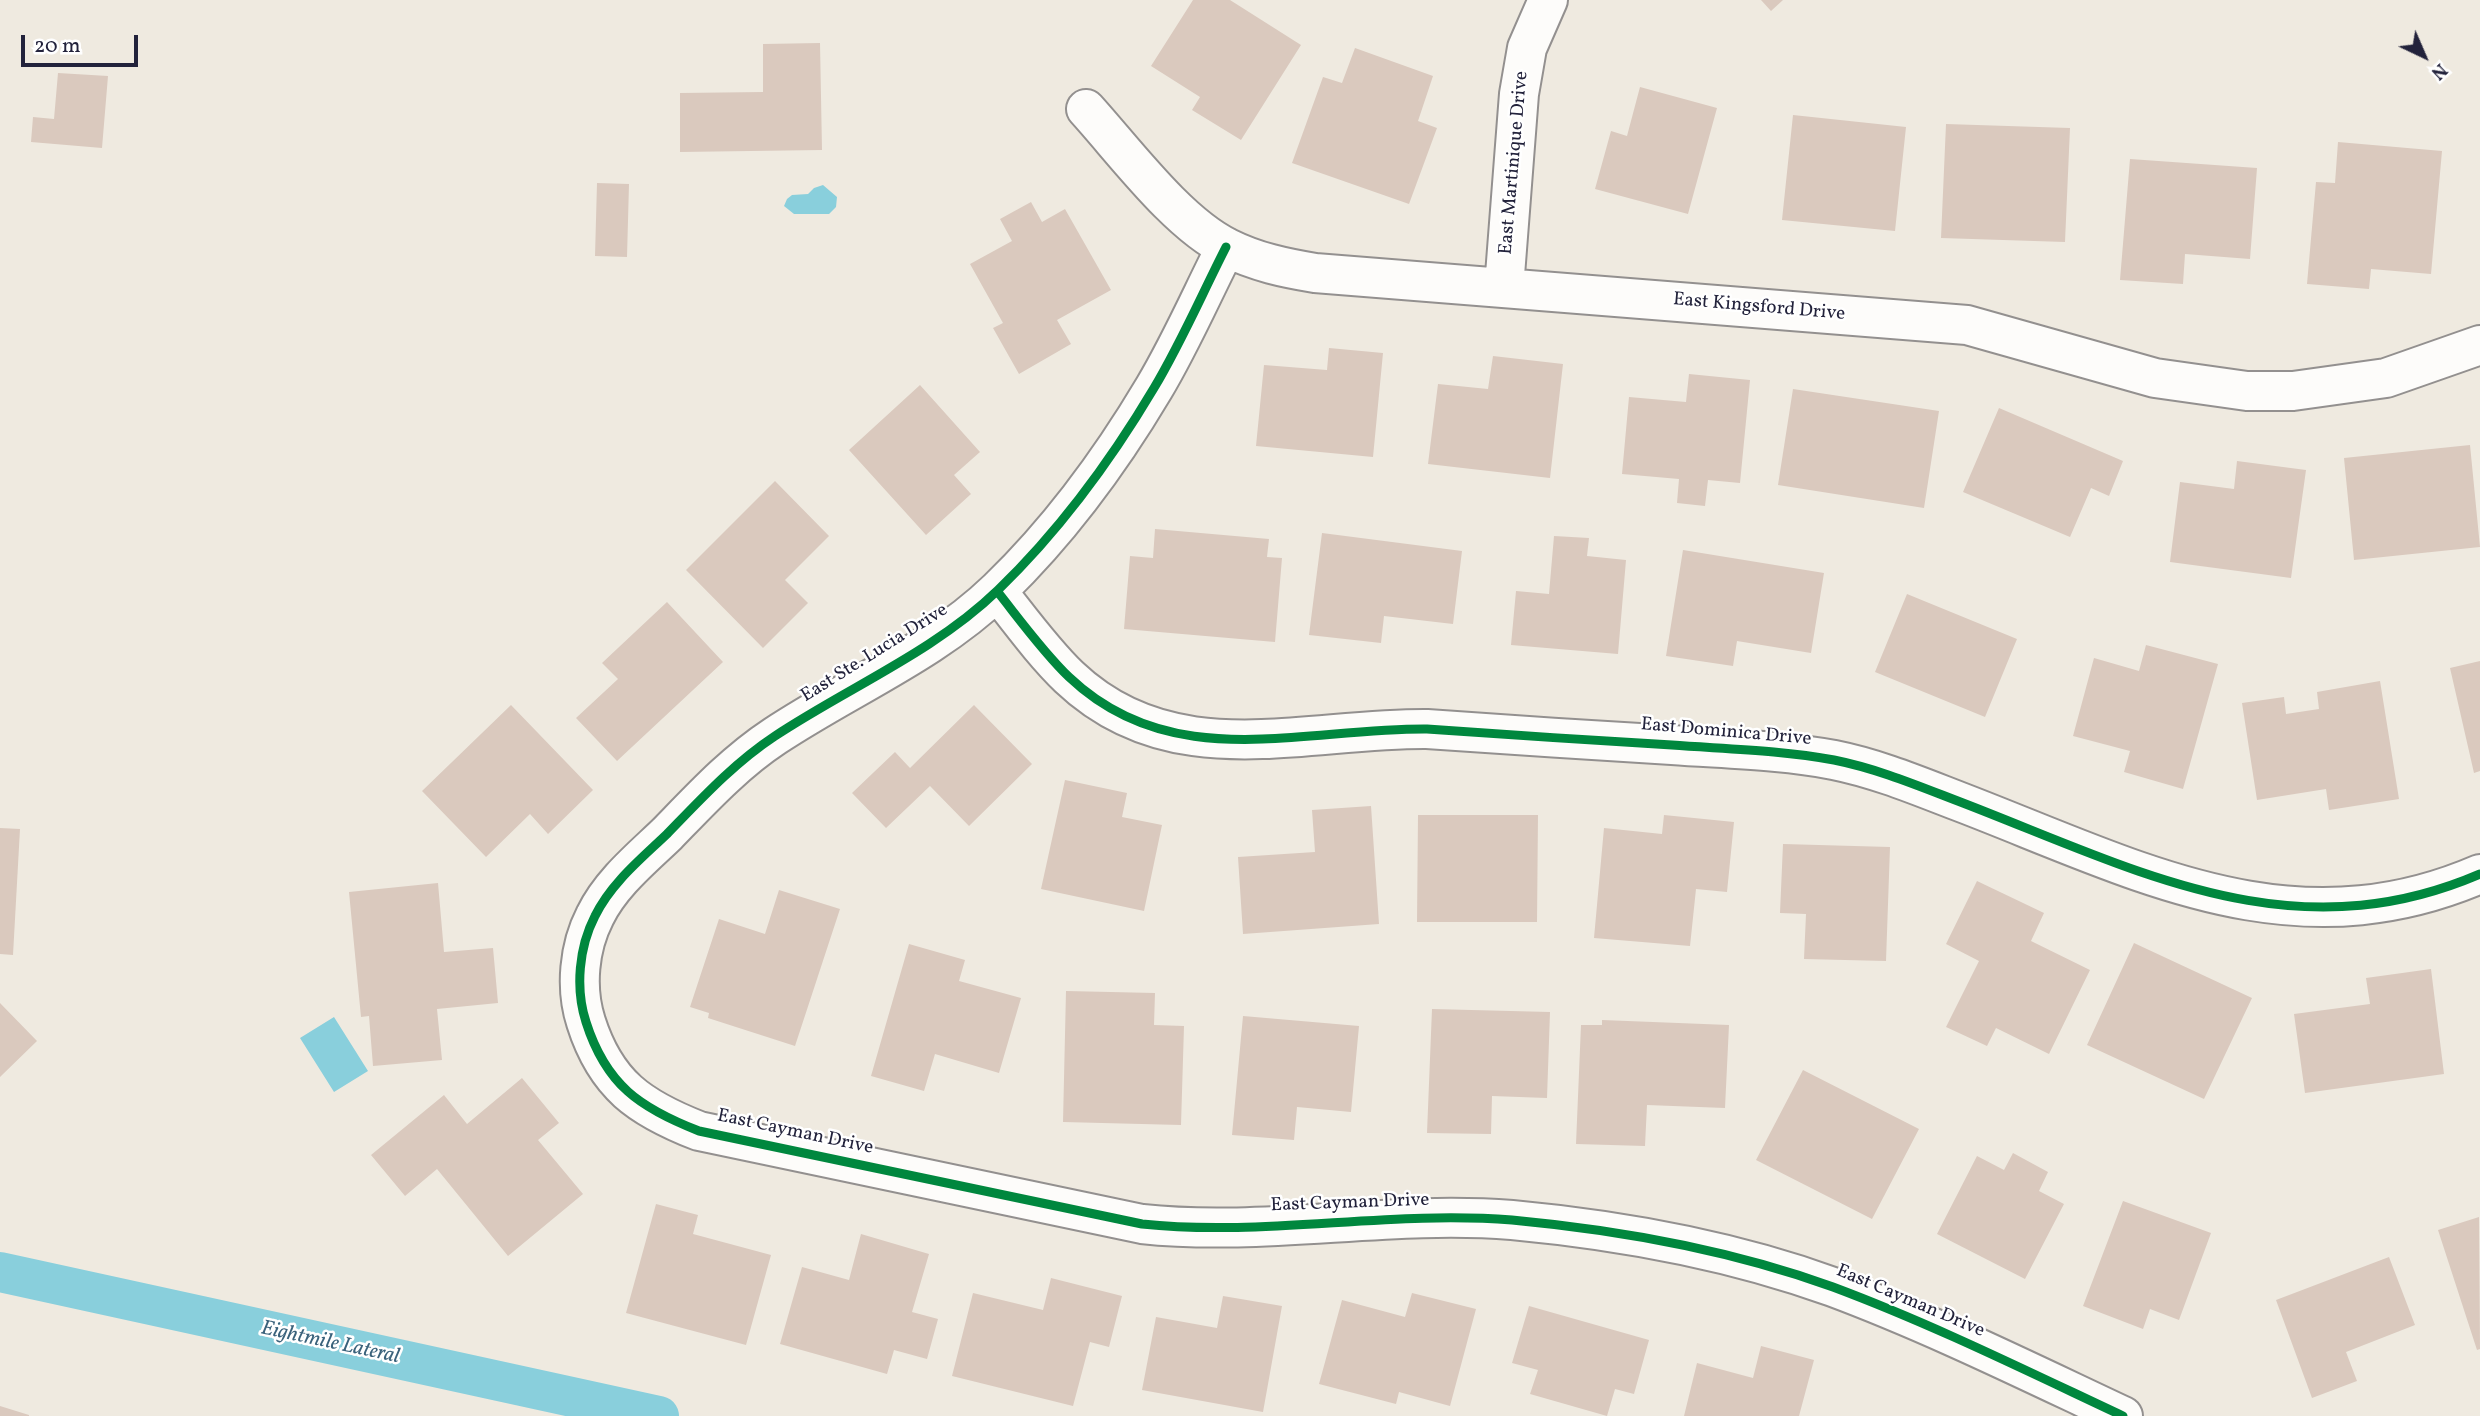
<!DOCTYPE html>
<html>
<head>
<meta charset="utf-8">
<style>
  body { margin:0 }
  #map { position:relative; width:2480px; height:1416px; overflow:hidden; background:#efeae0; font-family:Vollkorn,serif }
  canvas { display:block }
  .north { position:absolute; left:2389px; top:21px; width:70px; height:70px; -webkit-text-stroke:5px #fff; paint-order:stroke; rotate:136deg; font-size:19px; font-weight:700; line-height:28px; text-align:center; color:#22223b }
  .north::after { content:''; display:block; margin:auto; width:24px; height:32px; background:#22223b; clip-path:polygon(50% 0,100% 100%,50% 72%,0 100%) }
  .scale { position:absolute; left:21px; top:35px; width:117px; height:32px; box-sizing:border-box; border:4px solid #22223b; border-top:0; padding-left:9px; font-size:21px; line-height:24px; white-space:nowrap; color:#22223b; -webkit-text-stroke:5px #fff; paint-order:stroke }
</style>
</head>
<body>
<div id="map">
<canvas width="2480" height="1416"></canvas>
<div class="north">N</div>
<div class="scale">20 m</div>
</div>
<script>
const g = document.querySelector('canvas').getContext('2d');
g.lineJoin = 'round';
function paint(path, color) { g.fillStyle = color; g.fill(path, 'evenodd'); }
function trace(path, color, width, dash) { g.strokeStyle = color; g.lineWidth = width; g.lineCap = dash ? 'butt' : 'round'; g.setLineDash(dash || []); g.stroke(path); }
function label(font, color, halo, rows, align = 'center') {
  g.font = font + ' Vollkorn,serif'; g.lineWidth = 5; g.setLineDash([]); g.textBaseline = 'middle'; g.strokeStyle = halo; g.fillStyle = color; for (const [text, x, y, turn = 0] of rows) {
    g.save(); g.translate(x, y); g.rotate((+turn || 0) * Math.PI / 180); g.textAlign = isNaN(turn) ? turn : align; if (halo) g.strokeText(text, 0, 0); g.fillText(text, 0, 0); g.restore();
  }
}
paint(new Path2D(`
  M823 185 837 197 836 207 829 214H794L784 206 787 199 792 195 808 194 814 188Z
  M334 1017 368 1071 334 1092 300 1038Z`), '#89cfdc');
trace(new Path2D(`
  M0 1272 659 1416`), '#89cfdc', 40);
paint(new Path2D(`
  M1193 0H1230L1301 45 1241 140 1192 110 1200 97 1151 66Z
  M1761 0H1783L1771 11Z
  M820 43 822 150 680 152V93L763 92V44Z
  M1355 48 1433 76 1418 121 1437 128 1409 204 1292 163 1323 77 1342 83Z
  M58 73 108 76 102 148 31 142 33 117 54 119Z
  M1640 87 1717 108 1688 214 1595 189 1611 131 1627 136Z
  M1793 115 1906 127 1895 231 1782 220Z
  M1946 124 2070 128 2065 242 1941 238Z
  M2338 142 2442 151 2431 274 2371 269 2369 289 2307 284 2316 182 2335 183Z
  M2130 159 2257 168 2250 259 2185 254 2183 284 2120 280Z
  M597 183 629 184 627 257 595 256Z
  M1031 202 1042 222 1065 209 1111 290 1057 320 1071 344 1019 374 993 328 1003 323 970 264 1012 241 1000 219Z
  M1329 348 1383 353 1373 457 1256 446 1264 365 1327 370Z
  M1493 356 1563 364 1550 478 1428 464 1438 384 1488 389Z
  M1689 374 1750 380 1740 483 1708 480 1705 506 1677 503 1679 479 1622 474 1629 397 1686 402Z
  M920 385 980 452 954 475 971 494 926 535 849 450Z
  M1793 389 1939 411 1924 508 1778 485Z
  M1999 408 2123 461 2109 496 2091 488 2070 537 1963 492Z
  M2470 445 2480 547 2354 560 2344 458Z
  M2237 461 2306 470 2291 578 2170 562 2180 482 2234 489Z
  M775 481 829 536 785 580 808 603 763 648 686 570Z
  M1155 529 1269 539 1267 557 1282 558 1275 642 1124 629 1130 556 1153 558Z
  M1322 533 1462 551 1453 624 1384 616 1381 643 1309 635Z
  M1554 536 1589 538 1587 556 1626 560 1618 654 1511 645 1516 591 1549 594Z
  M1683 550 1824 573 1811 653 1737 641 1733 666 1666 656Z
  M1907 594 2017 639 1985 717 1875 672Z
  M667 602 723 662 617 761 576 718 618 679 602 663Z
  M2146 645 2218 664 2183 789 2124 772 2130 751 2073 736 2094 658 2139 671Z
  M2480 661V771L2474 773 2450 668Z
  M2380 681 2399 799 2329 810 2326 789 2257 800 2242 703 2284 697 2286 714 2319 709 2317 692Z
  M511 705 593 790 548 834 530 814 486 857 422 791Z
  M974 705 1032 764 969 826 930 786 886 828 852 793 895 752 910 768Z
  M1065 780 1127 793 1122 817 1162 825 1144 911 1041 889Z
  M1371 806 1379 924 1243 934 1238 857 1315 852 1312 810Z
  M1418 815H1538L1537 922H1417Z
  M1664 815 1734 822 1727 892 1696 889 1690 946 1594 938 1604 828 1662 834Z
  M0 828 20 829 13 955 0 954Z
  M1783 844 1890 847 1886 961 1804 959 1806 914 1780 913Z
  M1977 881 2044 913 2031 941 2090 970 2049 1054 1996 1028 1987 1046 1946 1027 1979 961 1946 944Z
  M438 883 444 952 493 948 498 1003 437 1009 442 1060 373 1066 369 1016 361 1017 349 892Z
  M779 890 840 909 795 1046 708 1018 709 1013 690 1007 719 919 765 934Z
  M2134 943 2252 998 2204 1099 2087 1045Z
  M909 944 965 960 959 981 1021 998 999 1073 935 1054 924 1091 871 1076Z
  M2431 969 2444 1074 2305 1093 2294 1014 2370 1004 2366 978Z
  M1066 991 1155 993 1154 1025 1184 1026 1181 1125 1063 1122Z
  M0 1003 37 1041 0 1077Z
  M1432 1009 1550 1012 1547 1098 1492 1096 1491 1134 1427 1133Z
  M1243 1016 1359 1026 1351 1112 1297 1107 1294 1140 1232 1135Z
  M1602 1020 1729 1025 1725 1108 1647 1105 1645 1146 1576 1144 1581 1025H1602Z
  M1803 1070 1919 1129 1872 1219 1756 1160Z
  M522 1078 559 1123 538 1140 583 1194 508 1256 437 1169 405 1196 371 1155 444 1095 467 1124Z
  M2013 1153 2048 1172 2039 1191 2064 1204 2025 1279 1937 1234 1977 1156 2004 1170Z
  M2123 1201 2211 1233 2179 1320 2150 1309 2143 1329 2083 1306Z
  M656 1204 698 1215 693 1234 771 1255 746 1345 626 1313Z
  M2479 1217 2480 1349 2477 1350 2438 1230Z
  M861 1234 929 1254 912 1312 938 1319 927 1359 894 1350 887 1374 780 1344 802 1267 849 1280Z
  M2389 1257 2415 1325 2346 1352 2357 1381 2312 1398 2276 1300Z
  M1051 1278 1122 1296 1109 1347 1090 1342 1073 1406 952 1376 973 1293 1043 1310Z
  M1412 1293 1476 1309 1450 1406 1399 1392 1396 1404 1319 1384 1342 1300 1405 1317Z
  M1223 1296 1282 1306 1263 1412 1142 1390 1156 1317 1217 1328Z
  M1529 1306 1649 1340 1634 1394 1615 1389 1607 1416 1530 1394 1538 1370 1512 1363Z
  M1761 1346 1814 1360 1799 1416H1684L1697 1363 1753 1378Z
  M0 1406 29 1415V1416H0Z`), '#dac9be');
const minor = new Path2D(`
  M1086 109C1125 152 1177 223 1228 248 1256 262 1285 268 1315 273L1967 325 2155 378 2247 391H2293L2386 378 2480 345
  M1226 247C1202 294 1181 343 1154 388 1110 462 1060 530 998 590 934 652 849 687 775 736 734 763 701 799 667 834 642 858 611 883 595 916 579 947 575 988 586 1022 606 1085 640 1108 699 1131L1142 1224C1264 1237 1388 1210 1512 1220 1619 1230 1731 1250 1833 1287 1932 1324 2027 1371 2123 1416
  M1504 288 1519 94 1527 48 1548 0
  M997 591C1020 620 1043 652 1069 677 1172 775 1301 728 1427 729 1509 735 1590 740 1672 745 1726 749 1781 750 1834 760 1879 769 1921 787 1963 803 2137 870 2292 955 2480 874`);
trace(minor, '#93908f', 42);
trace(minor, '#fdfcfa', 38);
trace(new Path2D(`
  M1226 247C1202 294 1181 343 1154 388 1110 462 1060 530 998 590 934 652 849 687 775 736 734 763 701 799 667 834 642 858 611 883 595 916 579 947 575 988 586 1022 606 1085 640 1108 699 1131L1142 1224C1264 1237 1388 1210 1512 1220 1619 1230 1731 1250 1833 1287 1932 1324 2027 1371 2123 1416
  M997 591C1020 620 1043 652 1069 677 1172 775 1301 728 1427 729 1509 735 1590 740 1672 745 1726 749 1781 750 1834 760 1879 769 1921 787 1963 803 2137 870 2292 955 2480 874`), '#00873e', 9);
label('19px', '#22223b', '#fff', [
  ["East Martinique Drive",1515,163,-85],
  ["East Kingsford Drive",1759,308,5],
  ["East Ste. Lucia Drive",875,654,-32],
  ["East Dominica Drive",1726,733,5],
  ["East Cayman Drive",795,1133,12],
  ["East Cayman Drive",1350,1204,-2],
  ["East Cayman Drive",1910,1302,23]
]);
label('italic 21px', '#3a627b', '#fff', [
  ["Eightmile Lateral",330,1344,12]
]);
</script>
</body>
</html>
